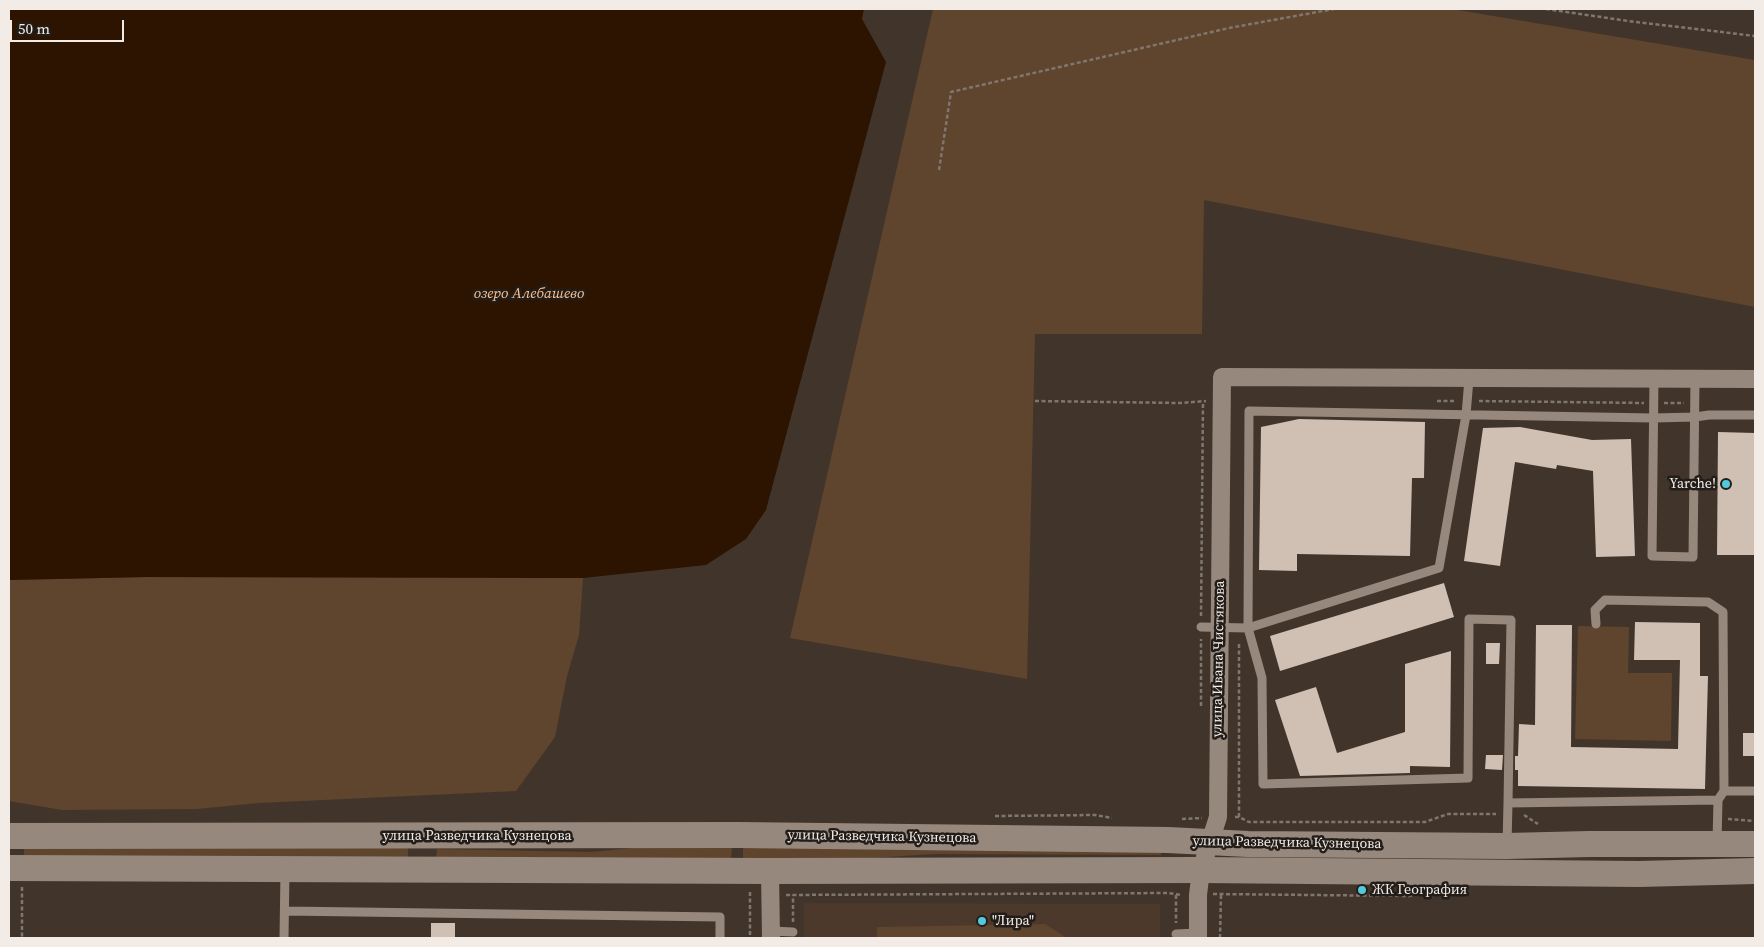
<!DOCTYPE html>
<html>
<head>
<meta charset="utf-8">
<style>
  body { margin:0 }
  #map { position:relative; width:1764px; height:947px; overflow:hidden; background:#41352b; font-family:"Source Serif 4",serif }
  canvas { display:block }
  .frame { position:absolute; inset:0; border:10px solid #f3ebe5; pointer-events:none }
  .scale { position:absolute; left:10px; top:20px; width:114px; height:22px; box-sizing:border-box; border:2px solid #f3ebe5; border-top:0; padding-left:6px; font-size:15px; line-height:18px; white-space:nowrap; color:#f3ebe5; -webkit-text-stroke:4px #231d19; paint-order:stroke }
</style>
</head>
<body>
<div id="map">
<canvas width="1764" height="947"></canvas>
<div class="frame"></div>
<div class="scale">50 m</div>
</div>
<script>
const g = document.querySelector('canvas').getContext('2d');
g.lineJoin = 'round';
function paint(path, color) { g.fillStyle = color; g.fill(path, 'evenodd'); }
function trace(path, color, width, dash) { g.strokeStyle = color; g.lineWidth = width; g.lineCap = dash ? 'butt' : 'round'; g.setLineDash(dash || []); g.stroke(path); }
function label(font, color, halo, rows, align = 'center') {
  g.font = font + ' "Source Serif 4",serif'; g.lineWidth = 5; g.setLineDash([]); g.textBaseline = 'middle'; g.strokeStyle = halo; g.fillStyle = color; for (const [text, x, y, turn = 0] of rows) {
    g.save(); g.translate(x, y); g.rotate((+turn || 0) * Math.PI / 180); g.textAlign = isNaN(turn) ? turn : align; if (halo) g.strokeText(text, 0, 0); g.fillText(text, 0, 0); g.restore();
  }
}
paint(new Path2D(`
  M804 903 1160 904V938H804Z`), '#4c392b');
paint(new Path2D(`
  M933 9H1452L1755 60V307L1204 200 1202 334H1035L1027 679 790 638Z
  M146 577 583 578 579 635 567 676 555 737 516 791 259 803 197 809 62 810 9 801V580Z
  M1578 626 1629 627 1628 673H1672L1671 741 1575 739Z
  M666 845 732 846 731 861 436 859 437 849 591 852Z
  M408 846V860H24V847Z
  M743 846 1161 848V855L935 854 825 861H743Z
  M1045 924 1067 938H877V927Z`), '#5f442e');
paint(new Path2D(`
  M9 9H864L862 19 886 62 766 510 746 539 706 565 583 578 146 577 9 580Z`), '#2c1400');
paint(new Path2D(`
  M1299 419 1425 422 1424 478H1412L1410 556 1297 554V571L1259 570 1261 427Z
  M1520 427 1592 440 1631 439 1635 556 1596 557 1593 471 1557 465 1556 469 1515 462 1500 566 1464 561 1483 428Z
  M1718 432 1755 433 1754 555H1717Z
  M1444 583 1454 617 1280 671 1270 636Z
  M1635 622 1700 623V676H1708L1705 789 1518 786V770H1515V756H1518L1519 724 1535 725 1536 625H1572L1571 747 1678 749 1680 660H1634Z
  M1486 643H1500L1499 664H1486Z
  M1451 651 1450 767 1410 766V773L1300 776 1275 700 1316 687 1337 753 1405 732V664Z
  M1743 733H1755V756H1743Z
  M1486 755H1503L1502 770 1485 769Z
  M431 923H455V938H431Z`), '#d0c0b4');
trace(new Path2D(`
  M1546 9 1628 21 1755 36
  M939 170 951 92 1229 28 1334 9
  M1035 401 1180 403 1206 401
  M1437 401H1456
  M1479 401 1644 403
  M1664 403H1684
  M1201 616 1203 402
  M1201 706V639
  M1524 815 1538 824
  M995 816 1095 815 1112 818
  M1235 817H1239L1249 822H1425L1448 814H1496
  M1239 817V643
  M1182 819 1202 818
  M1728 819 1755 821
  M22 887V938
  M750 892V938
  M1213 894 1409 896 1422 894
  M786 895 1168 893 1182 895
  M1176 895V923
  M793 922V895
  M1220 938 1221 895`), '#81766e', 2.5, [4, 2.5]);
trace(new Path2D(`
  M1654 378 1652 556 1693 557 1695 379
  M1469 379 1466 415 1439 568 1248 628 1249 411 1653 418 1695 417 1709 415H1755
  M1596 624 1595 610 1605 600 1708 602 1723 612 1724 791H1755
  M1201 627 1248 628 1262 678 1263 784 1468 778 1469 619 1511 620 1508 803 1718 800 1724 791
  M1717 842 1718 800
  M1507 845 1508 803
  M285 911 720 917V938
  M771 931 793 932
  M1176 934 1198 933
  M284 938 285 871`), '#97887d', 9);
trace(new Path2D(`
  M770 871 771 938
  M1198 938V895L1201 870 1218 817 1222 377 1755 379`), '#97887d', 18);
trace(new Path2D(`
  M9 836 738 835 1168 840 1248 844 1507 846 1589 844H1755
  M9 868 770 871 1201 870 1639 874 1755 871`), '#97887d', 26);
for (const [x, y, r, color] of [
  [1726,484,5,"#53cadc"],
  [1362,890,5,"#53cadc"],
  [982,921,5,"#53cadc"]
]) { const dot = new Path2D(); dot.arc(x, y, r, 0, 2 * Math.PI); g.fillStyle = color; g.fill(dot); trace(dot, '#231d19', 2); }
label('14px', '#f3ebe5', '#231d19', [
  ["Yarche!",1716,484,"right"],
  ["ЖК География",1372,890],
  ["\"Лира\"",992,921]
], 'left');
label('14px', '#f3ebe5', '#231d19', [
  ["улица Ивана Чистякова",1219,659,-89],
  ["улица Разведчика Кузнецова",477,836],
  ["улица Разведчика Кузнецова",882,837,1],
  ["улица Разведчика Кузнецова",1287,843,1]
]);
label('italic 15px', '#fec08f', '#231d19', [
  ["озеро Алебашево",529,294]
]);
</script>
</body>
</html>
